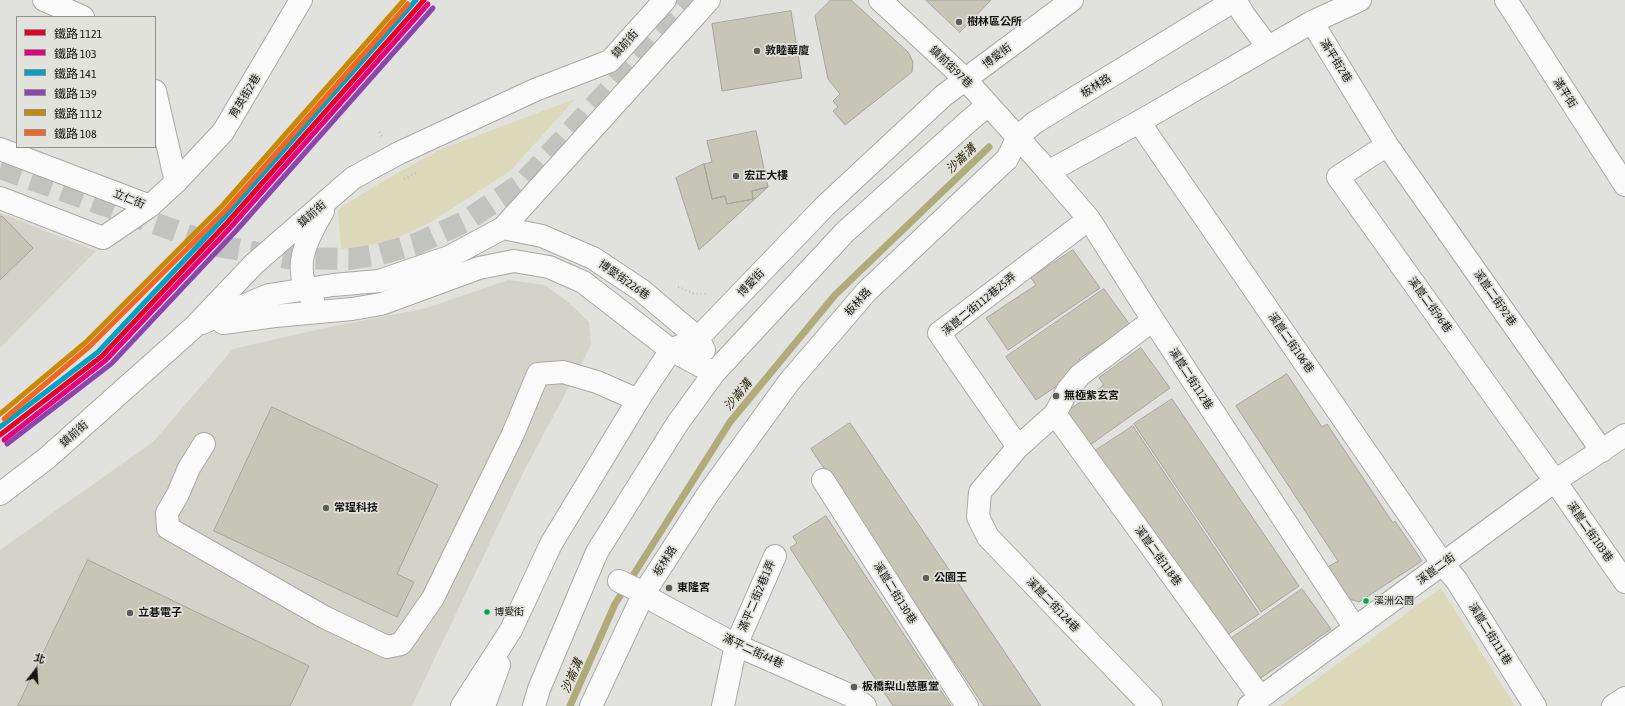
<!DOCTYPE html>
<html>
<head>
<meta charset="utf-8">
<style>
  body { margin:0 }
  #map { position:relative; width:1625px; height:706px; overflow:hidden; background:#e1e1dd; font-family:"Asap Condensed","Noto Sans TC",sans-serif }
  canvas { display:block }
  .legend { position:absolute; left:16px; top:16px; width:140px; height:132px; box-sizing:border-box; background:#e2e2dc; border:1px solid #90908c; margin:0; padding:5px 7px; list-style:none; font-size:12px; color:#151513 }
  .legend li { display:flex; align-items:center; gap:8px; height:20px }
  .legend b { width:20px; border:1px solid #90908c }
  .north { position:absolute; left:16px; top:650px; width:40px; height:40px; -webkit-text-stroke:3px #e2e2dc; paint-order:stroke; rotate:17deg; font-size:11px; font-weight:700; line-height:16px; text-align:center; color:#151513 }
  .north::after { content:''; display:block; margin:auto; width:14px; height:18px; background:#151513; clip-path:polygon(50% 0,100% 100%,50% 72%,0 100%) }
</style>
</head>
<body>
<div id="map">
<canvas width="1625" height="706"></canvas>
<ul class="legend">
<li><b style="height:5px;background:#e4002b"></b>鐵路 1121</li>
<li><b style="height:5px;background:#e5007d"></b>鐵路 103</li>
<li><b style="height:5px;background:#01a2c5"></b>鐵路 141</li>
<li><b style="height:5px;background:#8e44ad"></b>鐵路 139</li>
<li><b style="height:5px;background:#ca8904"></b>鐵路 1112</li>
<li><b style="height:5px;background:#f26522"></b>鐵路 108</li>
</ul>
<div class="north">北</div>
</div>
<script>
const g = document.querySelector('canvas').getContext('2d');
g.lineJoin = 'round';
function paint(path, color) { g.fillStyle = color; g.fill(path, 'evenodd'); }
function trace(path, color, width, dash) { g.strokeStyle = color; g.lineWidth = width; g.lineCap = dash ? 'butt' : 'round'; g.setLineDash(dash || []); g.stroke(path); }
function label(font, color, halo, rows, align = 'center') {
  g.font = font + ' "Asap Condensed","Noto Sans TC",sans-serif'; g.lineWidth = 3.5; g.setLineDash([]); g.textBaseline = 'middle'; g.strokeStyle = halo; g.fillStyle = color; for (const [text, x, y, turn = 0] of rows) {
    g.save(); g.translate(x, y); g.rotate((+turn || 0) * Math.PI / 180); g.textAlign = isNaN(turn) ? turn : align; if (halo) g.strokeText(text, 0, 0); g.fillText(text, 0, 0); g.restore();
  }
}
paint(new Path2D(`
  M0 213 96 251 0 348Z
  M508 280 545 285 568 302 589 322 591 345 523 473 412 706H0V550L153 442 233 349 320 329 427 308Z`), '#d4d3ca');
paint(new Path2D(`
  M575 99 510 171 431 222 388 242 341 249 338 210 373 187 437 151Z
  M1441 588 1515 706H1280Z`), '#dcd9ba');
trace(new Path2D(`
  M570 706 615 604 730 422 835 295 989 147`), '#b1aa7a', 7);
const building = new Path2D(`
  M831 0H851L908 52 913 62 912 72 845 125 833 111 838 107 833 101 840 94 828 79 815 16Z
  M926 0H991L960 32Z
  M791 11 802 78 722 91 712 24Z
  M756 131 768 187 752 191 753 199 727 204 725 196 712 199 704 164 712 162 707 141Z
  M704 164 712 199 725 196 727 204 753 199 752 191 768 187 699 250 676 178Z
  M0 216 3 217 33 248 0 280Z
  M1073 250 1100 288 1008 350 986 318 1036 285 1031 278Z
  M1104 289 1130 325 1079 359 1085 367 1036 400 1006 357Z
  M1141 348 1170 388 1090 445 1066 412 1104 385 1099 378Z
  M1287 374 1322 427 1327 424 1393 523 1395 521 1422 561 1359 602 1346 598 1326 568 1338 561 1236 406Z
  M1172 399 1299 586 1261 612 1134 424Z
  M272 407 438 485 397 574 414 582 397 617 214 531Z
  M850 423 1041 706H984L811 449Z
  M1133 426 1259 614 1221 639 1095 451Z
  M826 516 951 706H893L790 548 797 543 793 537Z
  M88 560 309 666 290 706H18Z
  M1302 589 1331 629 1258 680 1229 640Z`);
paint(building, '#c7c5b5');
trace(building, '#a4a4a2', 1);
trace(new Path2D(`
  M0 168 218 246 287 258 350 259 381 254 416 244 464 222 524 182 692 0`), '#c2c2bf', 22, [22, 11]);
const minor = new Path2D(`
  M44 0 83 17
  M880 0 965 79 1039 161 1089 219 1153 320 1355 628
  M1235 0 1244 15 1268 47
  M1360 0 1312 22 1387 145 1602 451
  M1506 0 1625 185
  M155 91 176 182
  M1139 122 1443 564 1457 581 1535 706
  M1387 145 1338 177 1555 481 1625 582
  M0 149 150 206
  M1048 172 1139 122 1312 22
  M0 198 103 238 150 206 176 182 223 132 301 0
  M503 228 542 236 593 258 641 290 698 338 704 350
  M313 300C290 269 306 241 323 211
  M202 323 269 295 333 285 379 281 449 257 503 228 709 0
  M223 323 275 316 352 309 381 304 479 268 514 261 549 267 583 282 671 350 714 373
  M1055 414 1260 697
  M204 444 189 468 178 494 167 513 168 528 324 617 387 647 401 644 433 598 513 434 538 374 563 372 597 382 638 400
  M1018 447 939 333 1089 219
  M823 480 967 706
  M0 494 47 458 194 327 254 264 353 178 399 153 535 90 610 61 665 0
  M619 581 644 593 656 602 736 645 854 697 865 706
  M462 706 511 630 551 544 638 400 671 350 698 338 825 206 943 96 1072 0
  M484 706 499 665
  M534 706 539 689 597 552 677 424 714 373 845 232 970 120 988 105
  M591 706 644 593 708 494 789 382 867 291 1007 159 1018 137 1034 123 1235 0
  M723 706 736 645 775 556
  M1151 706 988 537 978 517 980 492 1018 447 1055 414 1067 391 1080 375 1153 320
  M1249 706 1555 481 1625 435
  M1613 706 1625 698`);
trace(minor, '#a8a8a6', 24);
trace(new Path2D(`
  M379 132 382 136
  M404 179 416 173 415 172
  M678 287 695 294H708`), '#c0c0c0', 2.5, [1, 3]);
trace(minor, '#fafafa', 22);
trace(new Path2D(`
  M0 435 102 356 226 224 424 0`), '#e4002b', 5);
trace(new Path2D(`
  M4 440 106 360 230 228 428 4`), '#e5007d', 5);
trace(new Path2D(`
  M0 427 98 352 222 220 416 0`), '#01a2c5', 5);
trace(new Path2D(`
  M7 444 111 364 235 232 433 8`), '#8e44ad', 5);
trace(new Path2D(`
  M0 414 86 342 222 206 404 0`), '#ca8904', 5);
trace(new Path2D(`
  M4 419 90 346 226 210 408 4`), '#f26522', 5);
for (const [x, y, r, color] of [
  [959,22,4,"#5c5c5a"],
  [757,51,4,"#5c5c5a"],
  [736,176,4,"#5c5c5a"],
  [1056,396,4,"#5c5c5a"],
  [326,508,4,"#5c5c5a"],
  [926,578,4,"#5c5c5a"],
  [669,588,4,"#5c5c5a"],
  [1366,601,3.5,"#00a651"],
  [487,612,3.5,"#00a651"],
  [130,613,4,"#5c5c5a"],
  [854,687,4,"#5c5c5a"]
]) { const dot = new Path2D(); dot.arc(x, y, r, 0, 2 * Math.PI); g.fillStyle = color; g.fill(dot); trace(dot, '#e2e2dc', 1.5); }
label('10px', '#151513', '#e2e2dc', [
  ["溪洲公園",1374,601],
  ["博愛街",494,612]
], 'left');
label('bold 11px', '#151513', '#e2e2dc', [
  ["樹林區公所",967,22],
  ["敦睦華廈",765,51],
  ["宏正大樓",744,176],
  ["無極紫玄宮",1064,396],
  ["常珵科技",334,508],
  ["公園王",934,578],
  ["東隆宮",677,588],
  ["立碁電子",138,613],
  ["板橋梨山慈惠堂",862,687]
], 'left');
label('11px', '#151513', '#e2e2dc', [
  ["鎮前街",625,44,-48],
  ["博愛街",997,56,-37],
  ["滿平街2巷",1336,61,58],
  ["鎮前街97巷",951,67,44],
  ["板林路",1096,86,-32],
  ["滿平街",1565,93,57],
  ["育英街2巷",245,96,-59],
  ["立仁街",129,199,22],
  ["鎮前街",312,214,-41],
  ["博愛街226巷",624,280,35],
  ["博愛街",751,283,-46],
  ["溪崑二街92巷",1495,298,55],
  ["板林路",858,302,-48],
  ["溪崑二街112巷25弄",979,304,-39],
  ["溪崑二街96巷",1430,305,54],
  ["溪崑二街106巷",1291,343,55],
  ["溪崑二街112巷",1191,379,57],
  ["鎮前街",74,434,-42],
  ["溪崑二街103巷",1590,532,55],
  ["溪崑二街118巷",1158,556,54],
  ["板林路",665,561,-57],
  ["溪崑二街",1436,569,-36],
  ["溪崑二街130巷",895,593,58],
  ["滿平二街2巷1弄",757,596,-67],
  ["溪崑二街124巷",1053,605,46],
  ["溪崑二街111巷",1490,634,58],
  ["滿平二街44巷",753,651,25]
]);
label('italic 12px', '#2e2a0a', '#e2e2dc', [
  ["沙崙溝",961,159,-44],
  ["沙崙溝",738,395,-51],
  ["沙崙溝",572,676,-66]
]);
</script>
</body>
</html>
